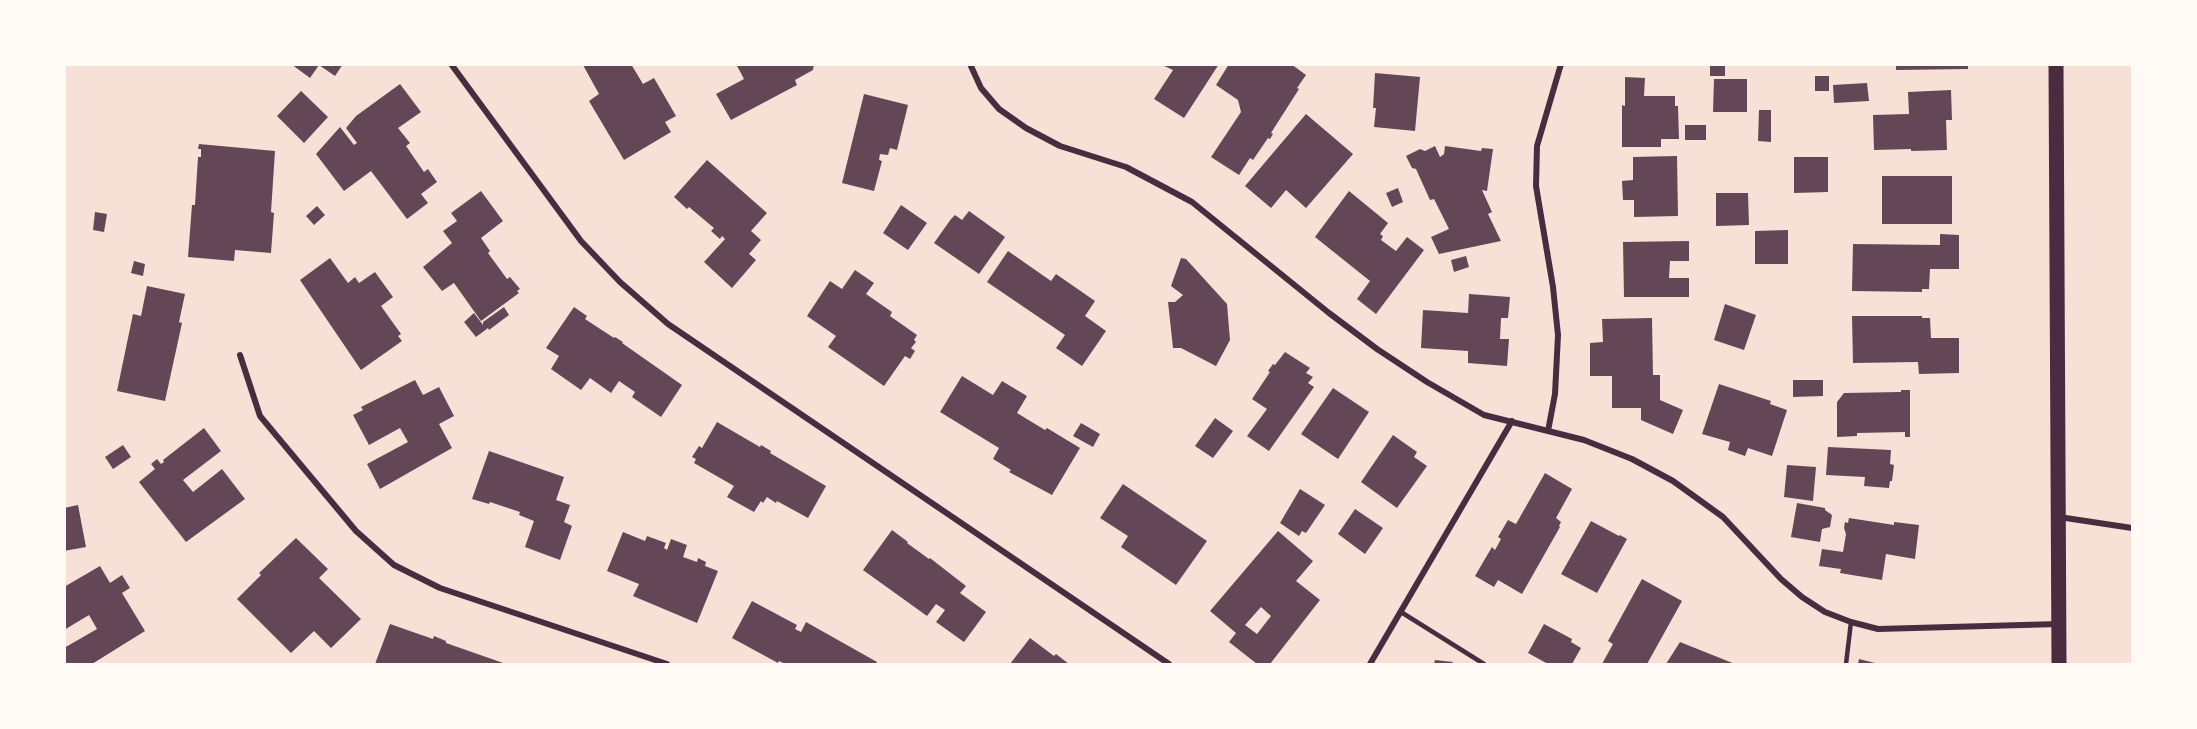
<!DOCTYPE html>
<html>
<head>
<meta charset="utf-8">
<style>
  body { margin:0 }
  #map { position:relative; width:2197px; height:729px; overflow:hidden; background:#f7e1d7; font-family:"Zilla Slab",serif }
  canvas { display:block }
  .frame { position:absolute; inset:0; border:66px solid #fffaf5; pointer-events:none }
</style>
</head>
<body>
<div id="map">
<canvas width="2197" height="729"></canvas>
<div class="frame"></div>
</div>
<script>
const g = document.querySelector('canvas').getContext('2d');
g.lineJoin = 'round';
function paint(path, color) { g.fillStyle = color; g.fill(path, 'evenodd'); }
function trace(path, color, width, dash) { g.strokeStyle = color; g.lineWidth = width; g.lineCap = dash ? 'butt' : 'round'; g.setLineDash(dash || []); g.stroke(path); }
paint(new Path2D(`
  M291 64H343L335 76 319 65 310 78Z
  M584 64H631L643 84 654 78 676 116 665 122 671 132 624 160 589 101 599 94 583 65Z
  M736 64H814L813 70 795 80 797 85 731 120 716 94 744 79Z
  M1160 64H1219L1184 118 1154 99 1173 70Z
  M1229 64H1291L1306 75 1297 88 1299 89 1271 133 1273 134 1270 139 1268 138 1253 160 1250 158 1239 175 1211 157 1241 112 1238 100 1216 85Z
  M1896 64H1968V69L1896 70Z
  M1710 66H1725V76H1710Z
  M1375 73 1420 77 1415 131 1374 127 1376 108H1373Z
  M1815 76H1829V91H1815Z
  M1625 77 1645 78 1644 96H1675V106H1678L1679 139H1661V147H1622V105L1625 106Z
  M1714 79H1747V112H1713Z
  M1867 83 1869 101 1834 103 1833 85Z
  M400 84 421 112 398 128 410 143 406 146 424 172 428 169 437 182 421 194 428 203 407 219 371 171 344 191 316 154 340 127 354 145 357 143 346 128 356 116Z
  M1951 90 1952 120H1946L1947 150 1911 151V149L1874 150 1873 115 1909 114 1908 92Z
  M301 91 328 117 304 143 277 116Z
  M864 94 908 105 897 150 890 148 888 155 880 154 879 160 882 161 874 191 842 183Z
  M1759 110H1771V142L1758 141Z
  M1306 114 1353 154 1306 208 1286 190 1271 208 1245 186Z
  M1685 125H1706V140H1685Z
  M199 144 275 151 271 212 274 213 271 253 235 250 234 261 188 257 192 205H195L198 157H201V149H198Z
  M1435 146 1440 157 1444 154 1445 146 1481 151 1482 148 1493 149 1487 191 1482 190 1492 212 1488 214 1501 241 1439 254 1431 237 1449 229 1434 199 1430 200 1416 169 1412 168 1406 156 1420 149 1425 151Z
  M1677 156 1678 216 1634 217V200H1623L1622 181 1633 180V157Z
  M1794 157H1828V192L1794 193Z
  M707 160 767 213 751 231 761 240 749 254 756 260 732 288 704 262 725 239 722 236 720 239 711 231 714 228 689 207 687 209 674 197Z
  M1882 176H1952V224H1882Z
  M1398 188 1403 202 1392 207 1386 193Z
  M481 191 503 221 481 238 490 251 488 253 507 279 510 277 520 289 517 291 519 293 481 321 454 283 442 291 423 267 452 243 443 231 457 221 451 213Z
  M1349 191 1388 223 1380 234 1383 236 1381 240 1396 251 1407 237 1424 250 1376 314 1357 299 1370 281 1315 237Z
  M1716 193H1748L1749 225 1716 226Z
  M901 205 927 223 908 250 883 233Z
  M317 206 325 215 314 225 306 216Z
  M969 211 1005 237 979 274 934 243 951 219 955 215 962 220Z
  M95 212 107 214 104 232 93 230Z
  M1788 230V264H1755V231Z
  M1940 234 1959 235V269H1930L1929 289H1922V292L1852 291 1853 244 1940 245Z
  M1689 241V261H1670L1669 278H1689V297H1624L1623 242Z
  M1008 251 1051 281 1056 274 1095 301 1085 316 1106 331 1082 366 1056 348 1065 335 987 282Z
  M1466 256 1469 267 1454 272 1451 260Z
  M330 258 348 283 355 277 359 283 375 272 393 297 381 306 401 334 398 336 402 341 361 370 300 280Z
  M1181 258 1186 259 1227 304 1230 340 1216 366 1181 348H1173L1168 302H1175L1183 295 1171 286Z
  M134 261 145 264 143 276 131 273Z
  M855 270 874 283 866 294 892 312 890 316 917 335 914 340 916 342 911 348 915 351 910 359 905 356 884 386 828 347 836 336 807 316 830 281 842 289Z
  M147 286 185 294 179 322 182 323 165 401 117 391 133 314 141 316Z
  M1469 294 1510 297 1508 318H1501L1500 339H1509L1507 366 1468 363V351L1421 348 1423 310 1468 313Z
  M1725 304 1756 315 1744 350 1714 340Z
  M504 307 509 315 489 330 488 328 476 337 464 322 474 313 483 325V322Z
  M574 307 587 316 585 319 614 338 615 337 623 342 622 343 682 385 661 417 632 397 635 392 619 381 611 393 590 378 581 390 551 369 559 356 546 348Z
  M1852 316H1922V318H1930L1931 338H1959V373L1919 374 1918 362 1853 363Z
  M1652 318 1653 375H1660V400L1683 410 1673 434 1641 420V408H1612V376H1590V343L1603 342 1602 319Z
  M1285 352 1310 368 1306 373 1313 377 1308 383 1314 387 1269 451 1247 436 1267 409 1252 399 1270 372 1268 371 1273 364 1275 365Z
  M962 376 993 395 1002 381 1027 396 1017 413 1045 430 1047 428 1080 448 1052 495 1009 472 1011 470 993 459 999 448 940 412Z
  M415 380 423 395 439 387 454 416 439 424 452 448 380 489 367 464 408 442 400 428 369 445 353 415 363 410 361 407Z
  M1793 380H1823V396L1793 397Z
  M1719 384 1771 401 1770 404 1787 410 1772 456 1748 448 1745 456 1728 450 1730 442 1702 434Z
  M1333 388 1369 412 1338 459 1301 434Z
  M1901 390H1910V437H1905V432L1857 433V436L1837 437V402L1844 393 1901 392Z
  M1215 418 1233 431 1213 458 1195 446Z
  M717 422 760 447 761 445 771 451 770 453 826 486 808 518 777 501 776 503 767 497 763 503 761 501 754 512 727 497 734 486 694 463 696 459 692 457 699 446 702 448Z
  M1081 423 1100 434 1093 447 1073 436Z
  M204 428 221 451 183 480 193 492 222 469 245 499 186 542 139 482 155 469 151 464 157 459 161 464 164 462 163 460Z
  M1393 435 1417 452 1414 457 1427 466 1397 508 1361 482Z
  M123 445 131 457 113 469 105 457Z
  M1828 447 1891 450 1890 464 1894 465 1892 481H1890L1889 488 1864 486 1865 477 1826 475Z
  M489 451 564 477 556 500 570 505 564 522 572 526 560 560 525 547 534 521 519 515 520 512 490 502 489 504 472 499Z
  M1787 465 1816 467 1813 501 1784 497Z
  M1545 473 1572 489 1556 518 1561 522 1559 526 1560 527 1522 594 1498 580 1494 587 1475 576 1492 547 1495 550 1501 539 1498 537 1508 520 1516 524Z
  M1123 484 1207 541 1176 585 1121 547 1128 536 1100 518Z
  M1300 489 1325 505 1306 533 1302 531 1299 536 1280 523Z
  M1797 503 1825 508V510L1832 515 1830 527 1822 529 1820 542 1791 537Z
  M78 505 86 547 64 551V508Z
  M1355 509 1383 528 1365 554 1338 534Z
  M1849 518 1894 525V522L1919 525 1915 559 1886 554 1882 580 1840 573 1841 569 1819 566 1822 549 1843 552 1846 534 1844 528 1845 522 1848 523Z
  M1591 521 1619 536 1620 535 1627 539 1597 593 1561 574Z
  M892 530 908 542 907 543 929 559 930 558 966 586 960 593 986 612 964 642 936 622 945 610 936 604 927 616 863 570Z
  M1278 531 1313 561 1296 581 1320 600 1270 664H1257L1229 642 1236 633 1210 611ZM1261 607 1271 616 1257 634 1245 625Z
  M623 532 645 541 647 536 666 543 664 548 667 550 671 539 687 545 683 557 697 562 698 558 706 562 705 566 718 571 697 623 633 596 639 584 607 571Z
  M296 538 328 569 319 578 361 619 331 648 314 631 291 653 237 599 261 575 259 573Z
  M100 566 110 583 122 575 130 588 122 593 145 631 92 664H64V648L97 629 89 615 64 630V587Z
  M1642 579 1682 601 1647 664H1602L1613 644 1608 641Z
  M752 601 797 625 795 629 801 632 806 622 877 662 876 664H785L779 661 778 663 732 638Z
  M390 624 433 639 434 636 446 641V643L506 664H375Z
  M1544 624 1572 639 1571 642 1581 648 1572 664H1548L1528 653Z
  M1030 638 1054 656 1056 654 1069 664H1010Z
  M1680 642 1735 664H1666Z
  M1859 659 1879 664H1858Z
  M1435 660 1453 662 1452 664H1434Z`), '#644757');
trace(new Path2D(`
  M1401 612 1484 664
  M1846 664 1851 622`), '#4a2c40', 4.5);
trace(new Path2D(`
  M451 64 581 241 620 282 668 324 1169 664
  M970 64 981 88 999 109 1026 128 1060 146 1126 167 1192 202 1329 313 1377 349 1427 382 1484 415 1584 440 1632 459 1673 481 1723 517 1781 579 1802 597 1825 612 1851 622 1878 629 2059 624
  M240 355 260 416 356 531 394 565 440 588 667 664
  M1548 431 1555 394 1558 335 1553 287 1536 186 1537 146 1561 64
  M2059 517 2132 528
  M1370 664 1512 421`), '#4a2c40', 6);
trace(new Path2D(`
  M2056 64 2059 664`), '#4a2c40', 15);
</script>
</body>
</html>
